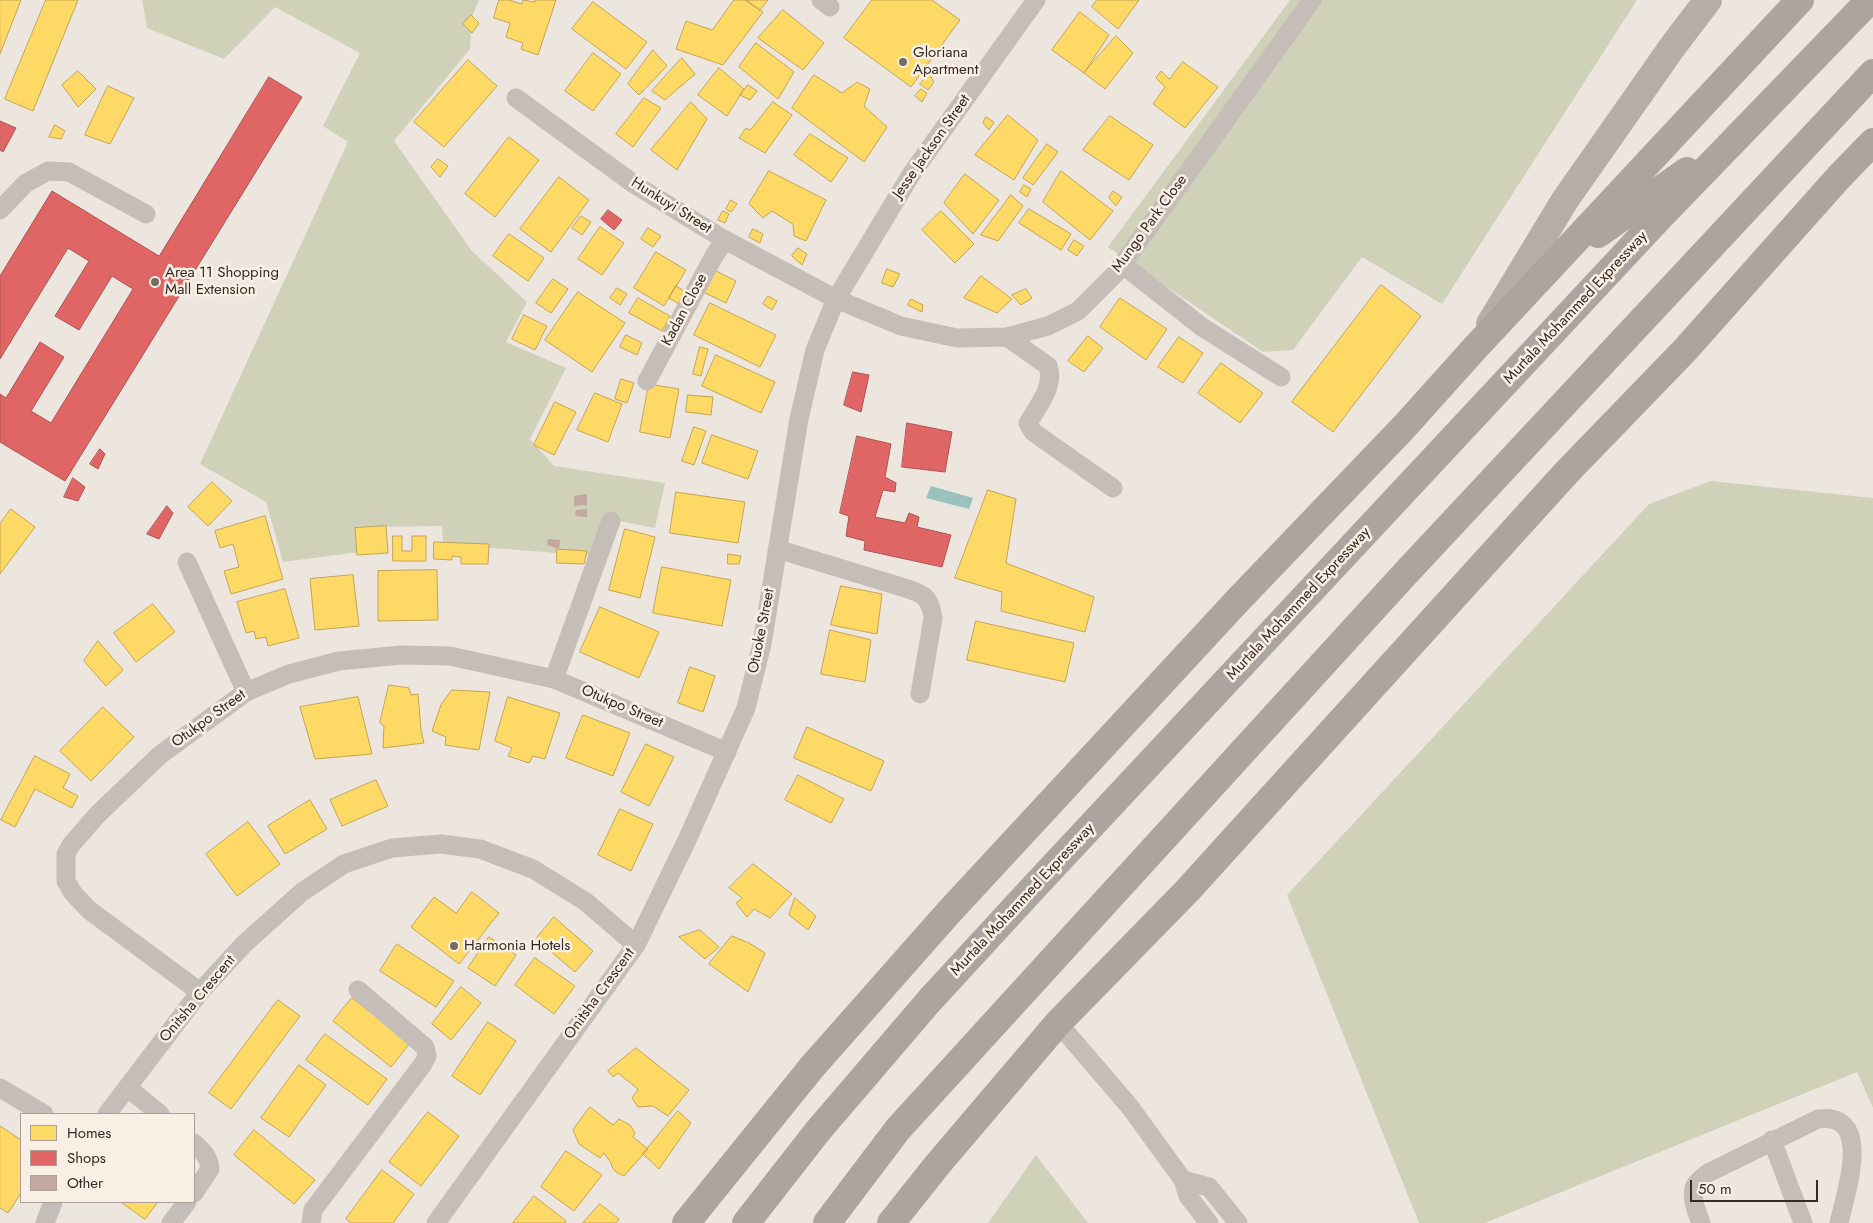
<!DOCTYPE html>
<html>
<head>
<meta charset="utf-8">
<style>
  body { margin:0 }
  #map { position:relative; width:1873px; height:1223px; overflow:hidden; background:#ede6df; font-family:Jost,sans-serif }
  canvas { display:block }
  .legend { position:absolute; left:20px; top:1113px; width:175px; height:90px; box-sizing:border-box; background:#faefe5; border:1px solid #aca099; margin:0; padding:6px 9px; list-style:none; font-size:15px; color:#362a26 }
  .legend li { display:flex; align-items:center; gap:10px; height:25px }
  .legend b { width:25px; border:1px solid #aca099 }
  .scale { position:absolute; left:1690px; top:1180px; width:128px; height:22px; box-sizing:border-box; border:2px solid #362a26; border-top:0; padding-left:6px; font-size:15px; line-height:18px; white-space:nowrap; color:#362a26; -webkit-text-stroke:4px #faefe5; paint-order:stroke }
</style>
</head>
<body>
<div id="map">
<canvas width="1873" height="1223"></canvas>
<ul class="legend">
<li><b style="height:14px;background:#ffd966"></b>Homes</li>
<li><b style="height:14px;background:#e06666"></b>Shops</li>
<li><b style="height:14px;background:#c2a8a0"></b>Other</li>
</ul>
<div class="scale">50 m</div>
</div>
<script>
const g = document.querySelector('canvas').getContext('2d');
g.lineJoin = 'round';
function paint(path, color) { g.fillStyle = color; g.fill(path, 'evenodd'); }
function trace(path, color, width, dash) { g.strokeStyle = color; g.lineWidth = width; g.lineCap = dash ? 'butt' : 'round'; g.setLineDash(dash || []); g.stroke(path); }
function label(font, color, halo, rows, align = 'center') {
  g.font = font + ' Jost,sans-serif'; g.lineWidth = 5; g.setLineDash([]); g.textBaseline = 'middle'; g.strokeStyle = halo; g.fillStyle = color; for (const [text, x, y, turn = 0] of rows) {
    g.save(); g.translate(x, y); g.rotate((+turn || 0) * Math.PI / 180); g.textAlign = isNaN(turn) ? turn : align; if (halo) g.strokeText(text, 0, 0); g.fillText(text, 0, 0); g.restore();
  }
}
paint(new Path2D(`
  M142 0H479L472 17 470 49 394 141 472 251 527 302 506 342 566 368 530 439 554 466 665 483 655 528 619 521 595 556 443 544 442 526 359 527V552L283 562 266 502 200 464 348 142 323 126 360 53 275 7 224 59 147 28Z
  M1290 0H1637L1442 304 1362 257 1293 350 1263 352 1108 247Z
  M1711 481 1873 498V1108L1857 1072 1485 1223H1419L1287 895 1649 504Z
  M1036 1155 1088 1223H988Z`), '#cfd2b8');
paint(new Path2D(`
  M931 486 973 498 969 509 926 498Z`), '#9ac1be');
const homes = new Path2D(`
  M0 0H21L0 54Z
  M46 0H78L33 111 5 99Z
  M499 0H509L522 4 523 0 535 2V0H556L538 55 521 49 523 43 506 37 510 23 494 18Z
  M734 0H746L763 12 723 65 676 49 686 21 712 30Z
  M746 0H768L760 10Z
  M872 0H932L960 20 911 87 844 38Z
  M1097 0H1139L1118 29 1092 7Z
  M593 2 647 42 626 69 572 29Z
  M783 10 824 43 803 70 758 38Z
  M1080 12 1109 35 1084 73 1052 50Z
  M471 15 479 23 472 33 463 24Z
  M1116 36 1133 53 1105 89 1084 73Z
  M756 43 794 72 778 99 739 67Z
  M653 50 667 66 639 95 628 84Z
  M593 53 621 74 593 111 565 91Z
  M682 58 695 74 665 100 652 91Z
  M468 60 497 86 444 147 414 122Z
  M1183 62 1218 87 1185 128 1153 104 1165 87 1156 78 1161 71 1169 79Z
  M719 68 744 89 727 116 698 95Z
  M78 71 96 89 78 107 62 85Z
  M929 74 934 82 928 90 920 84Z
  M814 75 842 93 857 82 870 89 864 106 887 127 864 162 792 108Z
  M748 85 757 91 750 100 740 95Z
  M108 86 134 98 110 144 85 135Z
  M921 89 927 93 922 102 915 96Z
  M644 98 661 108 633 147 616 134Z
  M691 102 707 119 677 170 651 150Z
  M773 102 792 115 765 153 739 138 746 128 750 130Z
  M1008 115 1038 140 1014 180 975 155Z
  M1110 116 1153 145 1129 180 1083 150Z
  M986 117 994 122 989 130 983 123Z
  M55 125 65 131 61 139 49 137Z
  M810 134 848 158 831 182 794 155Z
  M509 137 539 160 495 217 465 194Z
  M1047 144 1058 152 1033 185 1023 178Z
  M438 159 448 166 440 177 431 167Z
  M769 171 826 200 806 241 794 236 793 224 772 211 763 218 749 204Z
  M1061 171 1113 211 1090 240 1043 202Z
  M965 174 999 200 973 234 944 203Z
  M559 177 589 200 551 252 520 229Z
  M1024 185 1031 189 1027 197 1020 192Z
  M1113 191 1122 197 1116 206 1109 198Z
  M1011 195 1023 206 998 241 981 235Z
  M731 200 737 204 731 212 726 209Z
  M1029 209 1071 234 1061 250 1019 223Z
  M723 211 729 214 725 223 718 220Z
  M941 211 974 244 955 263 922 230Z
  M581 216 591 222 582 235 572 228Z
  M600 227 624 243 602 275 578 259Z
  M648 228 661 236 653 247 641 239Z
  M753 229 763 234 760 243 749 237Z
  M509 234 544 258 528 281 493 256Z
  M1074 240 1084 246 1077 256 1068 250Z
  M798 248 807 254 802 265 792 256Z
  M656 252 686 270 664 306 634 288Z
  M887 269 900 274 893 287 882 283Z
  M714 270 736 281 726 303 703 292Z
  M981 276 1012 299 997 313 964 298Z
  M553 279 568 289 551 313 536 303Z
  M1381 285 1421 316 1333 432 1292 402Z
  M676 286 686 292 679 304 669 298Z
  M617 288 627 294 620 305 610 298Z
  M1026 289 1032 298 1021 305 1012 295Z
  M578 292 625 323 592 372 545 340Z
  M768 296 777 301 772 310 763 304Z
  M638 298 670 316 662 331 629 313Z
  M1120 298 1167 329 1146 360 1100 327Z
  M911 299 923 305 922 312 908 305Z
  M710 303 776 335 760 367 694 335Z
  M524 315 547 326 535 350 512 339Z
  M626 335 642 343 637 355 620 347Z
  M1088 336 1103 348 1084 372 1068 361Z
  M1179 337 1203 353 1183 383 1158 367Z
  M700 347 708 349 701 376 693 374Z
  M716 355 775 382 761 413 702 386Z
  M1221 363 1263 393 1240 423 1198 393Z
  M621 379 634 383 627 403 615 399Z
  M649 384 679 389 670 438 640 432Z
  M595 393 622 404 608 442 577 430Z
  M688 395 713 397 711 415 686 412Z
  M555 402 576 412 554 455 534 445Z
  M694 427 706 431 694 465 682 461Z
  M712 435 758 451 748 479 702 463Z
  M212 482 232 501 208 526 188 507Z
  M988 490 1016 499 1006 563 1094 597 1085 632 1001 611 1002 592 955 578Z
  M676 492 745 502 738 543 670 533Z
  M11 509 35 527 0 574V524Z
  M265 516 283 579 231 594 224 571 239 567 233 544 220 548 215 531Z
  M386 526 388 553 357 555 355 528Z
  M625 529 655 537 640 598 609 590Z
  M393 536H402V551H412V536H426V561H393Z
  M434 542 489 544 488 564H461V557L452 556V560L434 559Z
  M557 549 587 551 584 564 557 563Z
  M728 554 741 556 739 564H728Z
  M662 567 731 580 722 626 653 613Z
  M437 570 438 620 378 621V571Z
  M353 575 359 626 315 630 310 579Z
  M841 586 882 594 877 634 831 625Z
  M285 589 299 638 268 646 266 637 256 639 254 631 246 633 237 602Z
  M153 604 175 632 136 662 114 633Z
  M600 607 659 632 639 678 580 652Z
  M976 621 1074 643 1065 682 967 660Z
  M830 630 871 640 865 682 821 674Z
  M98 641 123 670 106 686 84 661Z
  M690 667 715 676 703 712 678 703Z
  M389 685 409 688 411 695 418 694 421 730 424 743 383 748 384 726 380 723Z
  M452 690 490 692 479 750 445 745 446 737 432 731 441 705Z
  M358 697 372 754 315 759 300 707Z
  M508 697 560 713 545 759 533 756 529 763 508 756 512 748 495 741Z
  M103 707 134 737 91 781 60 751Z
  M583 715 630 733 613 776 566 758Z
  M807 727 884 761 871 791 794 758Z
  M646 744 674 757 649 806 621 792Z
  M35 756 70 774 63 788 78 796 72 808 35 789 15 827 1 820Z
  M798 775 844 799 831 823 785 800Z
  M376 780 388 806 342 826 330 800Z
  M310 800 327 829 285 854 268 826Z
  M620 809 653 824 631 871 598 855Z
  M248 822 280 864 237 896 206 854Z
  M753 864 792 894 770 918 754 909 747 917 736 903 742 898 729 888Z
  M472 892 499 913 459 964 411 927 434 897 456 913Z
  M795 898 816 916 808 930 789 915Z
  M554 917 593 951 575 972 536 939Z
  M700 930 719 947 705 959 679 937Z
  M732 936 749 943 765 953 748 992 709 964Z
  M489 937 516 955 495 986 468 968Z
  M397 944 454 981 436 1007 380 971Z
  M535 958 575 986 554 1014 515 985Z
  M461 987 481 1003 451 1040 432 1024Z
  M352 998 410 1043 391 1067 333 1021Z
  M278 1000 300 1016 231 1109 209 1093Z
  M488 1022 516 1041 480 1095 452 1076Z
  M325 1034 387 1079 368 1105 306 1060Z
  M636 1048 689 1090 668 1116 653 1106 638 1107 632 1098 638 1089 618 1073 613 1077 608 1071Z
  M299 1065 326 1085 289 1137 261 1118Z
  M590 1107 613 1125 619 1119 630 1125 635 1133 633 1137 648 1149 624 1176 616 1172 612 1167 611 1163 604 1153 600 1158 579 1144 573 1130Z
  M678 1111 691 1123 659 1169 643 1154Z
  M428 1112 459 1136 421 1186 389 1162Z
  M0 1126 21 1140V1193L8 1213 0 1208Z
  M254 1130 315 1180 294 1204 234 1155Z
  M566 1151 602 1175 574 1211 541 1187Z
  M382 1170 414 1194 393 1223H351L346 1219Z
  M534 1196 566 1221 565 1223H513Z
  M121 1202H158L145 1219Z
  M600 1204 619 1219 616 1223H583Z`);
paint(homes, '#ffd966');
trace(homes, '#c3a453', 1);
const shops = new Path2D(`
  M269 77 302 97 65 481 0 442V394L6 398 40 342 64 357 31 411 51 423 133 289 112 276 79 330 55 316 89 261 68 248 0 359V276L52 191 159 256Z
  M0 121 16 128 3 152 0 150Z
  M608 210 622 220 614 230 601 219Z
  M853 372 869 375 861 412 844 405Z
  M907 423 952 432 945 472 902 467Z
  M857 436 891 444 885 477 896 483 895 492 883 490 875 517 905 523 909 513 919 517 917 527 951 535 942 567 864 550 865 541 846 536 849 516 840 513Z
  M100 449 105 454 98 469 90 464Z
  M73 478 85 487 78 501 64 497Z
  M167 506 173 513 159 539 147 534Z`);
paint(shops, '#e06666');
trace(shops, '#ad5453', 1);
paint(new Path2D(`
  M587 494V505L574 506V496Z
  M587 509V517L575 516 576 510Z
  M548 539 560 540 559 549 547 545Z`), '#c2a8a0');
trace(new Path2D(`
  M821 0 830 7
  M516 98 634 184 725 240 836 299 901 326 957 338 1007 337 1048 326 1078 311 1116 273 1312 0
  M0 210 26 183 48 171 69 172 146 214
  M1123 265 1202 327 1281 377
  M1007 337 1048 366C1055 386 1038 406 1028 423L1033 432 1113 488
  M647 381 714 256 725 240
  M777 549 905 588C924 594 930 597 933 618L920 694
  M187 562 246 692
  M554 679 611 521
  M636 945 687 840 746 708 762 644 799 419 815 350 836 299 912 173 1036 0
  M200 992 89 910 73 893 66 881V854L71 845 98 814 160 755 246 692 289 674 339 661 401 655 450 656 554 679 727 752
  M1058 1023 1130 1107 1183 1180 1188 1196 1209 1223
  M0 1088 44 1114
  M128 1088 160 1114
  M107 1114 200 992 244 944 302 892 344 864 392 848 441 844 480 849 533 869 586 902 636 945 436 1223
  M1772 1140 1803 1223
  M194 1143C203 1151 209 1157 210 1169L194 1193
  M1183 1180 1209 1187 1238 1223
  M45 1223 53 1202
  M171 1223 187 1202
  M311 1223 313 1210 423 1064 427 1056 425 1047 358 990
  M1701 1223C1697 1213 1689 1194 1696 1184 1699 1180 1704 1176 1708 1173L1818 1119C1873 1112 1847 1188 1839 1223`), '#c5bdb8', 19);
trace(new Path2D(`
  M1490 324 1565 200 1673 46 1708 0`), '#b6ada8', 28);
trace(new Path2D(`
  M1598 234 1687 171
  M686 1223 812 1067 949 912 1240 598 1404 427 1475 348 1800 0
  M746 1223 817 1132 930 1000 1034 887 1659 218 1870 0
  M827 1223 898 1129 1404 575 1873 73
  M891 1223 938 1164 1058 1023 1187 891 1567 472 1685 350 1839 177 1873 142`), '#aca49e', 28);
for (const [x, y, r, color] of [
  [903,62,5,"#766c67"],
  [155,282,5,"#766c67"],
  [454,946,5,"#766c67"]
]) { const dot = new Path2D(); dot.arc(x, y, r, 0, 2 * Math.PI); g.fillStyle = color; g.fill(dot); trace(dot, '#faefe5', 2); }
label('15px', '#362a26', '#faefe5', [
  ["Gloriana",913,53],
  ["Apartment",913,70],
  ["Area 11 Shopping",165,273],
  ["Mall Extension",165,290],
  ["Harmonia Hotels",464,946]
], 'left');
label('15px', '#362a26', '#faefe5', [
  ["Jesse Jackson Street",932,147,-55],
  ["Hunkuyi Street",671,206,32],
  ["Mungo Park Close",1150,224,-54],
  ["Murtala Mohammed Expressway",1576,308,-47],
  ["Kadan Close",685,310,-62],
  ["Murtala Mohammed Expressway",1299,604,-47],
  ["Otuoke Street",762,631,-79],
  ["Otukpo Street",622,707,23],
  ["Otukpo Street",209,719,-36],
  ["Murtala Mohammed Expressway",1023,900,-47],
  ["Onitsha Crescent",600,994,-54],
  ["Onitsha Crescent",198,999,-50]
]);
</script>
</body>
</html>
